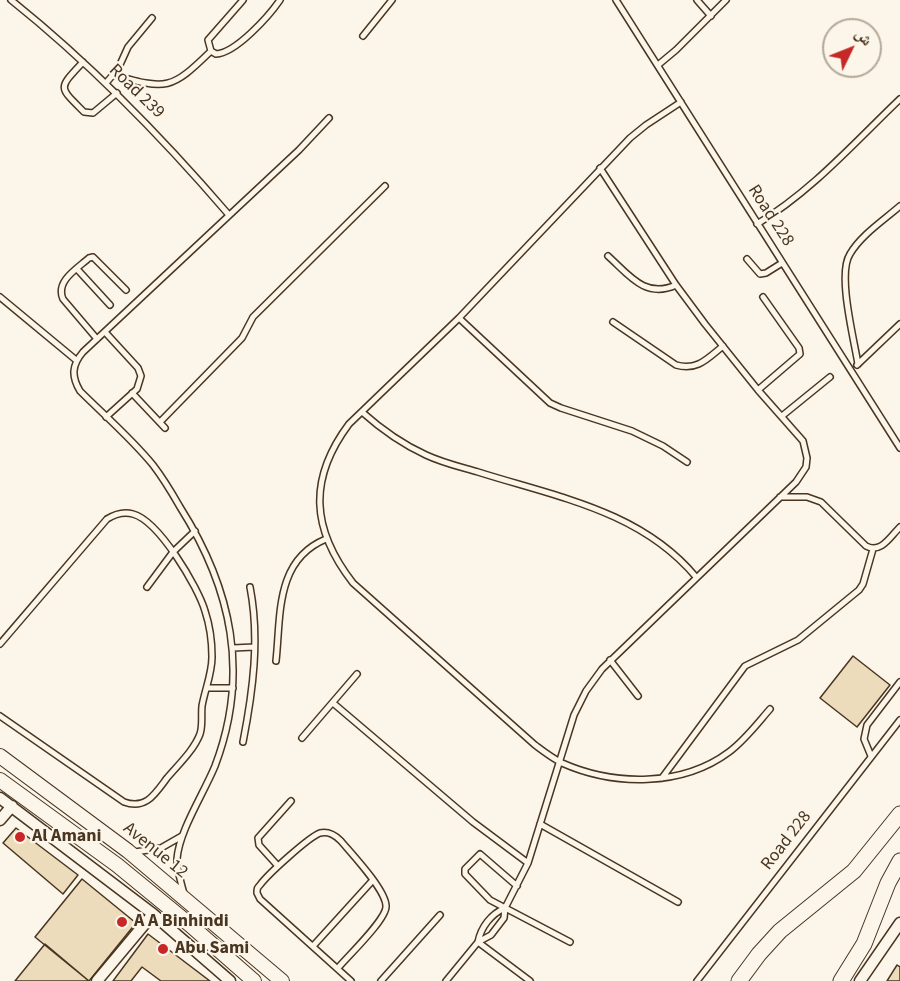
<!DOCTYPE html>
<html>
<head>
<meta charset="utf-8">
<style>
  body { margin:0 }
  #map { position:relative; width:900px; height:981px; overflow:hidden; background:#fbf6e9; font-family:"Source Sans 3","Noto Naskh Arabic",sans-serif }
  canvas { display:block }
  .north { position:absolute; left:822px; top:18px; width:60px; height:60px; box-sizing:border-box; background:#fbf6e9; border:2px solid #b4a999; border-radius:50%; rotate:47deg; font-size:16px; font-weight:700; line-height:24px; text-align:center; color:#4a3520 }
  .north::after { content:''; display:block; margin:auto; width:21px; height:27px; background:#c62828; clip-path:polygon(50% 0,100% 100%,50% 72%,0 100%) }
</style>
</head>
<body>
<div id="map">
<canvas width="900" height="981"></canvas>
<div class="north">ش</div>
</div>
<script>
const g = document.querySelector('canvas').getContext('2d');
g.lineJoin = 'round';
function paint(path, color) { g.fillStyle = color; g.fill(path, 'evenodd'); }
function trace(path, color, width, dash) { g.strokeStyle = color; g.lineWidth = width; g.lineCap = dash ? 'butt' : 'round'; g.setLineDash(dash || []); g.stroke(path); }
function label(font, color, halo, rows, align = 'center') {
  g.font = font + ' "Source Sans 3",sans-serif'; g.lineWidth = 4.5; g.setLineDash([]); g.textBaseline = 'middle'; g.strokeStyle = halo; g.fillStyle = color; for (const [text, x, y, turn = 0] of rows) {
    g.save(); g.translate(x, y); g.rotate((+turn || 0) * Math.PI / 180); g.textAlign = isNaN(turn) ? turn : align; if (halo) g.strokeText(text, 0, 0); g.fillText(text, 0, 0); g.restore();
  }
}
const building = new Path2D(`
  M853 656 890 685 857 727 820 698Z
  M16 828 78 875 63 894 3 843Z
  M82 879 136 923 89 981 35 937Z
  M148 934 210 981H161L142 967 131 981H113Z
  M45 944 89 981H15Z
  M897 965 900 967V981H887Z`);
paint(building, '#ecdcbc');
trace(building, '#4a3520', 1.5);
const lane = new Path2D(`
  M11 0C91 64 162 137 229 215
  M243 0 208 40 211 51 216 54C236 53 269 16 280 0
  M616 0 900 448
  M697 0 711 16
  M363 36 392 0
  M83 62C58 89 58 86 84 112L93 113 117 93
  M658 65 676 50 726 0
  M114 75C167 90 171 90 211 51
  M106 83 118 69 128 47 152 18
  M681 102 646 125 630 138 459 318 349 424C308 479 311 529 353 583L535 745C543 751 552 758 562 763 614 786 682 787 729 752 745 740 757 724 770 709
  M757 224C811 192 855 142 900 99
  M608 256C629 275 645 299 676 285
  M747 259 760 274 766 273 782 263
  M77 269 110 305
  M0 297 76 360
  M459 318 550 403 561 408 632 431 663 446 687 462
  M613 322 676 365C697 371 707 359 723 346
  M105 332 138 368 141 376 137 389 106 417
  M97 339 63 299C55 281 78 268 89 258L93 257 126 290
  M858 364C854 339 837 274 850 254 861 235 884 220 900 206
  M857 365 900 324
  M758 390 800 354 799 348 763 297
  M132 393 165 428
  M362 412C381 429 402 444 426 455 443 463 461 467 478 472 557 497 641 511 696 577
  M782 416 830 377
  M160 422 242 338 253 317 385 186
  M780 497H807L821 502 866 546C881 554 890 537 900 527
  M147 587 173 552 195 531
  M0 644 107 519C115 514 123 511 133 514 159 521 198 587 205 611 210 626 212 641 212 657 212 674 205 689 202 706 201 715 203 725 200 734 194 750 178 765 167 778 155 794 146 810 124 802L0 716
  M233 648 254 647
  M610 660 638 696
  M276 661C281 615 275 560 326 539
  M207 688H233
  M333 703 473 822 528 863
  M302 738 357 674
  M243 742C253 691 260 638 250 587
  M871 756 864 739 867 725 900 682
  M662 778 745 666 798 640 859 590 863 584 873 549
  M540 824 678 902
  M135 852 161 848 182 836
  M278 866 259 845 258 838 291 801
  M517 886 480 854 465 869V874L490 900 570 942
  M184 894C181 882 177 871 177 859 179 831 204 793 215 766 250 674 232 589 180 507 172 493 163 478 153 465 131 438 104 415 80 391 71 376 72 365 83 352L299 150 329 118
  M478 942 530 981
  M478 942C481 927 491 914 505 908
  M314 945 373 880
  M338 968C348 956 387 919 386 906 386 890 352 854 341 841 335 835 329 831 320 833 309 837 268 874 260 885 257 888 257 889 257 893L260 899 351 981
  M381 981 440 915
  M446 981 478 942 491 935 504 918 505 908 528 863 574 715 586 691 602 669 796 482 806 467 807 458 803 441 758 390 705 324 676 285 600 168
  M697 981 900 720`);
const street = new Path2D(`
  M0 798 153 914 230 981
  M0 820 12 806
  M97 981 153 914
  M860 981 900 923`);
const secondary = new Path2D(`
  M0 756 128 851 282 981
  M0 780 117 865 189 924 254 981`);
const primary = new Path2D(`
  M739 981 759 954 780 931 854 871 900 814
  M841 981 864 944 888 883 900 861`);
trace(lane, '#4a3520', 8);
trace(street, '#4a3520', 13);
trace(secondary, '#4a3520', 16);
trace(primary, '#4a3520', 17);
trace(lane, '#fbf6e9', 5);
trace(street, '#fbf6e9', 10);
trace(secondary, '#fbf6e9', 14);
trace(primary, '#fbf6e9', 15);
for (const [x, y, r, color] of [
  [20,837,6,"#c62828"],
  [122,922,6,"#c62828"],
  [163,949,6,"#c62828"]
]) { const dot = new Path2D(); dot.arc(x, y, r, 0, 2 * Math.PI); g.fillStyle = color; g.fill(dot); trace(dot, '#fbf6e9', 2); }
label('18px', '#4a3520', '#fbf6e9', [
  ["Road 239",136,92,44],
  ["Road 228",770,216,57],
  ["Road 228",787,841,-52],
  ["Avenue 12",155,851,39]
]);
label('bold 18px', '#4a3520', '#fbf6e9', [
  ["Al Amani",32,837],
  ["A A Binhindi",134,922],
  ["Abu Sami",175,949]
], 'left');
</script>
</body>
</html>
